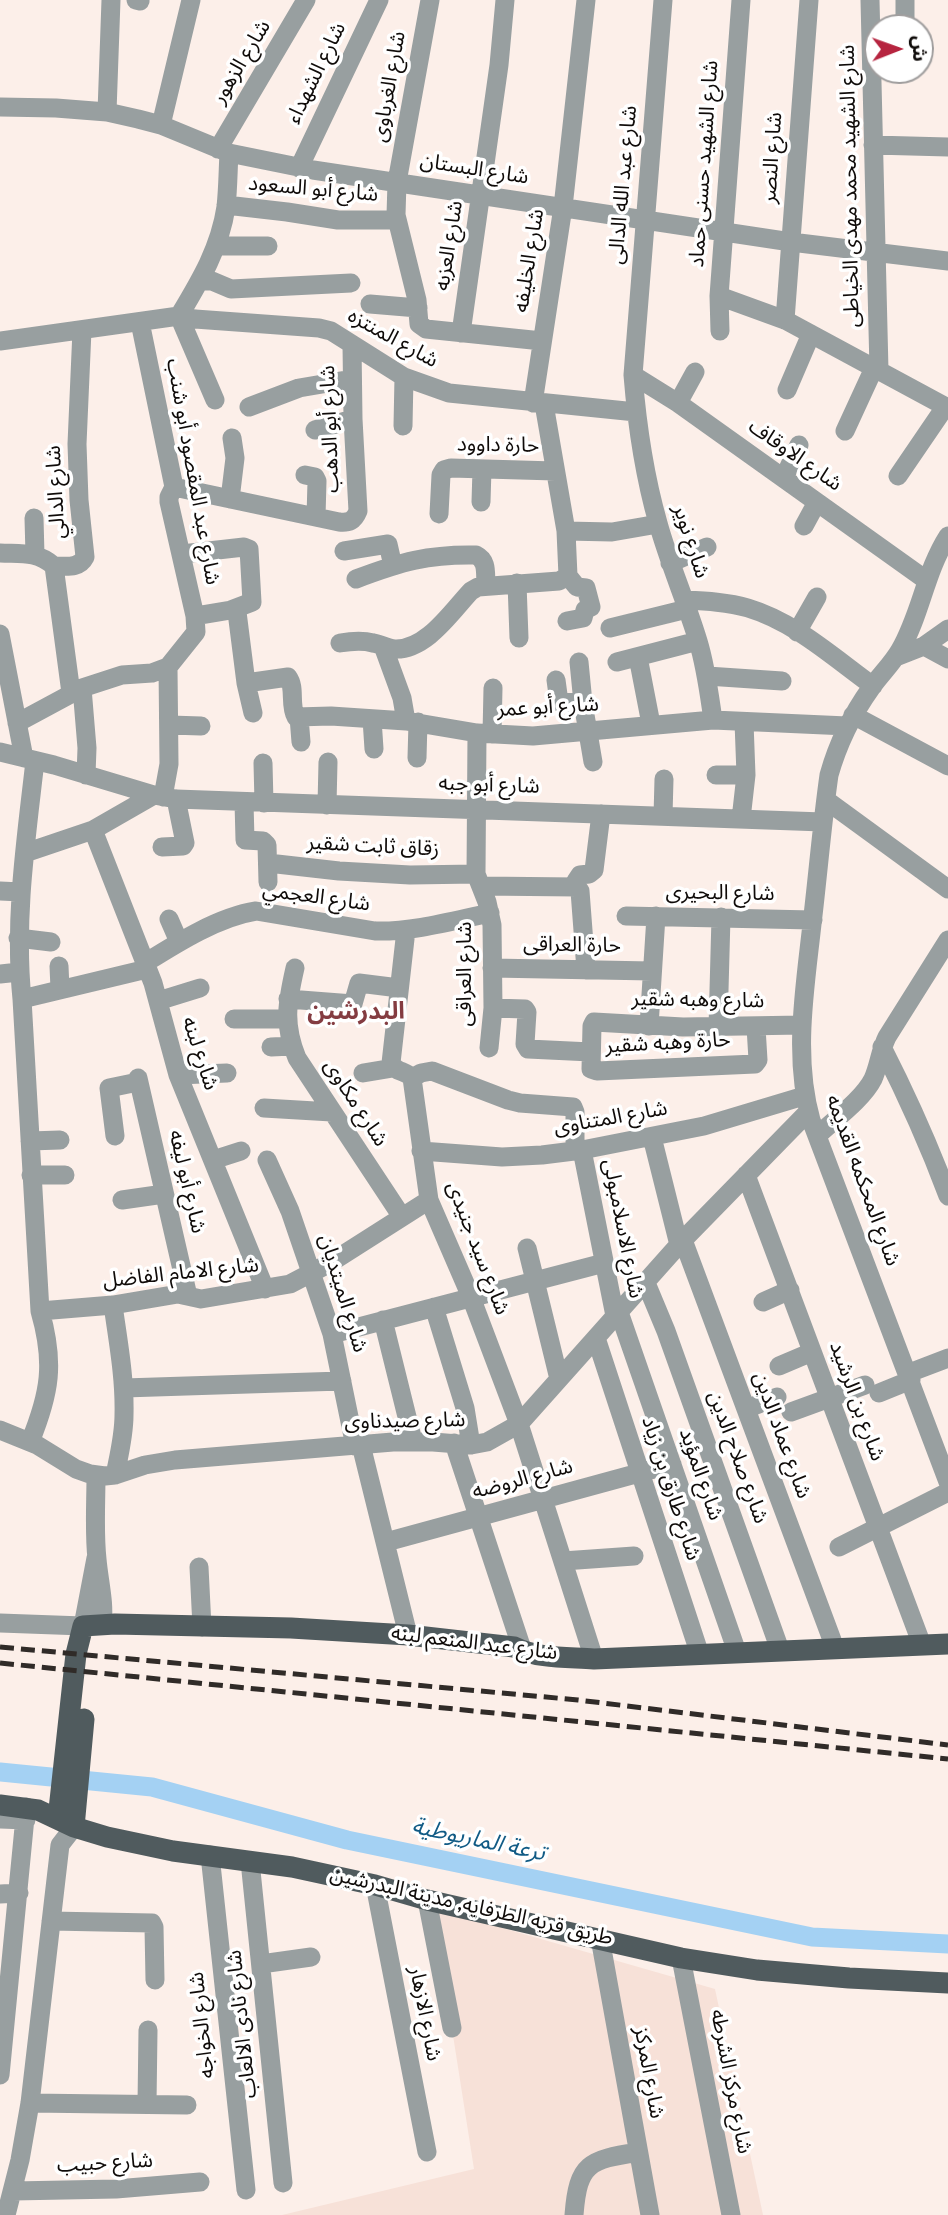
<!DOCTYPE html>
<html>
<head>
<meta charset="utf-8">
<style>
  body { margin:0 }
  #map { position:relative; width:948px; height:2215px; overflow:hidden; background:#fcefe9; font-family:Overpass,"Noto Sans Arabic",sans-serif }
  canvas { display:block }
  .north { position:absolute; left:864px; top:14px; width:70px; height:70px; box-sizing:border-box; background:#fff; border:2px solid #9f9d9d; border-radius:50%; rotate:89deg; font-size:19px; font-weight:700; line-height:28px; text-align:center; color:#0f0b09 }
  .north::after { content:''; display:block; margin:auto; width:24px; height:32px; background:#b6243f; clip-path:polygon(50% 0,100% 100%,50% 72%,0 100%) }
</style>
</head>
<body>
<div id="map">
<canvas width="948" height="2215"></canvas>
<div class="north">ش</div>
</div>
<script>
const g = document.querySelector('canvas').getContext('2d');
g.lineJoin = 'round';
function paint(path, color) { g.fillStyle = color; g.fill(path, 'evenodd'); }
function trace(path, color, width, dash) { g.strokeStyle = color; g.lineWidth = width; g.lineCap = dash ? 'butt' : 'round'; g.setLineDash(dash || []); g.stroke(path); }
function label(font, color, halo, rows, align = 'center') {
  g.font = font + ' Overpass,"Noto Sans Arabic",sans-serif'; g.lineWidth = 7; g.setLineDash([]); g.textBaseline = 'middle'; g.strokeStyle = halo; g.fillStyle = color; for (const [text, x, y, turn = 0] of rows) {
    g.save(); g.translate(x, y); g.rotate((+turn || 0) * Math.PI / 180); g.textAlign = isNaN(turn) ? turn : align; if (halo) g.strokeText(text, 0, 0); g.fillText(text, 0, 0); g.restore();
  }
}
paint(new Path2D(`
  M433 1908 715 1989 763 2215H282L474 2169Z`), '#f7e1d8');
trace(new Path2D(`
  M0 1772 152 1787 347 1840 812 1937 948 1944`), '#a4d1f3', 19);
trace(new Path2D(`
  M136 0 140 1
  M430 0 397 182 396 215 417 300 419 324 426 329 542 341
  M663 0 633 375C637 425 644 474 658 523 669 563 686 601 698 641 706 667 709 693 713 720
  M870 0 879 370
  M905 0V28
  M0 107 56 108 107 112 138 119 161 125 229 153 313 170 791 242 948 261
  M107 112 111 0
  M161 125 191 0
  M873 145 948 147
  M218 149 306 0
  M299 168 379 0
  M226 205 287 212 338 220H396
  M216 246H268
  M201 281H212L231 289 351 283
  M719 296 785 320 948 408
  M370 304 418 308
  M785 320 809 0
  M720 331 719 296 741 0
  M461 333 499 65 505 0
  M0 341 179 316 195 319 319 328 331 331 404 377 449 393 636 412
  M633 375 678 403 926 580
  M787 390 811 334
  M215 400 179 316C200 281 220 248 226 207 228 189 228 170 229 153
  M533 403 563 207 586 0
  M678 403 695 372
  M249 407 299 388 352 379
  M403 426 404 377
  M315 430 353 419
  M845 431 874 368
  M305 475 315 477 317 481 316 517
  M898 476 945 407
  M784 478 799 445
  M174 487 339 522C349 523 354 521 358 511L353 419 352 345
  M230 499 235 458 232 438
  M481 502 482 469
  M439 514 441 475 444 470 451 468 555 471
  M34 518 35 555
  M804 526 817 502
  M566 531 612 532 658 524
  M948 536C925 572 921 614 900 650 892 664 880 675 871 688 851 716 838 743 829 775 822 824 818 874 812 924 805 988 793 1057 811 1120L948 1482
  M344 551 388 544 393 566
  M0 553C22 554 36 551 54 566 66 566 79 569 85 557L79 500 77 444 82 330
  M182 554 244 547 249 549 252 602 231 610
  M670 563 707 547
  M54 566 71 693
  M356 579C401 562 428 554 476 555 488 561 485 573 486 585
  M517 583 519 638
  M684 600C705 601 728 602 748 608 795 622 834 658 873 686
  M195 616 231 610 237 612 246 683 253 713
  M567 621 583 618 585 610 591 607 586 588 577 587 568 576
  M610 628 687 609
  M797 632 817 597
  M0 634 24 758
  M340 643C352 641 362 640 373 643 380 644 387 648 394 649 426 651 452 611 471 591L478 587 559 581 568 576 566 531 544 404
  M383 646 402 698 406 721
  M924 646 948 659
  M638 657 651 724
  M896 657 924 646 948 629
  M579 662 583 703 593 762
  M617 662 698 641
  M707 676 782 681
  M556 680 559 702 583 703
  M246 683 288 677C296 688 289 705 296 717L331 716 406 721 477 733 533 736 713 720 847 726
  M82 688 87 748 86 775
  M853 715 948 766
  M299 717 301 742
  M372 719 374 749
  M17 723 82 688 122 675 152 673 168 667 196 632 195 616 169 502V497L174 487 140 322
  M170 725 201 726
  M477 733 476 874 487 902 492 925 493 1008 489 1048
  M492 734 493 688
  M0 752 54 765 154 795 176 799 823 822
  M417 758 418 722
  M263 763 264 803
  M716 775H746
  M163 797 169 764 168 667
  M826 800 948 889
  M244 802 245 840 263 841 267 845 268 882
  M327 805 328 762
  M663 816 664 779
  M741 819 746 775 744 722
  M93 830 153 983 178 1075 265 1289
  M162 847 183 846 185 843 176 799
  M25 853 93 830 154 795
  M268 863 339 871 410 875 476 874
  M481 886 577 887 580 891 586 970
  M577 887 576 881 580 875 589 874 594 870 601 814
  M0 891 21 892
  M626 916 813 920
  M169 919 179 942
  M406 930 391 1063C396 1073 405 1070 412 1078L429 1200 471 1297 519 1424 594 1659
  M18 938 51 942
  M145 963C177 943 218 917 256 911L375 931C413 932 452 921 490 913
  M59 966 60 989
  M295 968C287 1003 283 1024 297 1058L402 1217
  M492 968 652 971
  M0 974 19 972
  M22 999 147 969
  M288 999 353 1004 359 983 399 988
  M158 1001 200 988
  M493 1008 525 1009 527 1012 525 1044 528 1049 591 1052
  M234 1019H286
  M649 1026 656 916
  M718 1027 721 917
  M756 1027 758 1060 755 1064 597 1071 591 1069 592 1026 594 1022 683 1027 802 1025
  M271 1047 292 1046
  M882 1047C907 1096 929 1145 948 1196
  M363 1073 393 1068
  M178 1075 227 1073
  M138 1078 188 1296
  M412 1078 421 1073 432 1071 508 1100 520 1103 573 1107 575 1112V1151
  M264 1108 332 1112
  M818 1135C834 1120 863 1099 873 1079 879 1066 880 1051 887 1037L948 940
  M115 1136 109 1088 138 1082
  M652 1137 679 1245
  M30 1141 60 1140
  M582 1150 615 1316
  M421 1151 502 1157 542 1155 582 1150 704 1126 804 1096
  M213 1160 241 1151
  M267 1160 290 1211 332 1334 355 1446
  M31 1175H65
  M746 1175 922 1645
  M122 1200 164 1194
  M683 1240 835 1648
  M527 1248 559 1379
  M646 1283 666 1331 780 1650
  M763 1302 790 1290
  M113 1305C118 1341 125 1378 124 1415 124 1436 119 1455 115 1475
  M434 1307 465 1408 471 1445
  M40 1311 113 1305 178 1294 201 1299 290 1284 330 1263 429 1200
  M619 1312 737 1652
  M383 1320 413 1441
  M332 1334 604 1263
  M596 1338 700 1655
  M779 1366 812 1352
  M909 1373 948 1358
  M124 1388 342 1381
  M879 1393 911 1380
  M746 1409 777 1397
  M791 1412 865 1385
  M0 1430 37 1445 76 1469 90 1474 105 1476 115 1475 145 1465 175 1460 393 1442H433L471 1445 487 1442 519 1424 683 1240 809 1111
  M30 1442C50 1393 55 1363 40 1311L22 999C14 919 26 840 35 761
  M454 1443 523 1652
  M361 1445 408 1635
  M96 1475C96 1503 94 1532 97 1559 99 1582 105 1603 102 1625
  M386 1542 672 1464
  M839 1547 948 1492
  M563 1561 634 1556
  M199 1567 202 1627
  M0 1623 83 1626 96 1558
  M0 1819 26 1820
  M210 1855 246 2190
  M250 1861 283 2183
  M375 1885 427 2152
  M0 1894 19 1893
  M427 1900 452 2028
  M51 1921 152 1923 154 1927 155 1980
  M600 1938 650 2215
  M681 1958 731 2215
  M261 1964 311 1957
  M0 2075 26 1807
  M30 2103 187 2105
  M147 2104 148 2030
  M13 2191 116 2189 200 2182
  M6 2215 20 2160 30 2103 60 1845 74 1827
  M574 2215C578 2163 589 2160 638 2152`), '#989fa0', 19);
trace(new Path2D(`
  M0 1805 38 1810 74 1827 107 1837 173 1851 292 1867 375 1885 427 1900 681 1958 757 1970 849 1978 948 1983
  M58 1819 76 1654 83 1626 115 1624 291 1628 408 1635 514 1647C538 1659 568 1657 594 1659L948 1644
  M74 1827 84 1719`), '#505b5e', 21);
trace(new Path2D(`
  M0 1647 578 1700 948 1745
  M0 1663 948 1759`), '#302b28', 5, [14, 7]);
label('21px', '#0f0b09', '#fff', [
  ["شارع الزهور",243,63,-59],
  ["شارع الشهداء",318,74,-64],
  ["شارع الغرباوى",391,87,-80],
  ["شارع النصر",774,158,-86],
  ["شارع الشهيد حسنى حماد",706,164,-86],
  ["شارع البستان",474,171,9],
  ["شارع عبد الله الدالى",625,185,-85],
  ["شارع الشهيد محمد مهدى الخياطى",852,186,-91],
  ["شارع أبو السعود",313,191,5],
  ["شارع العزبه",451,246,-81],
  ["شارع الخليفه",531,261,-81],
  ["شارع المنتزه",392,340,29],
  ["شارع أبو الدهب",332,429,-92],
  ["حارة داوود",498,447,1],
  ["شارع الاوقاف",794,457,35],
  ["شارع عبد المقصود أبو شنب",191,472,80],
  ["شارع الدالي",58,492,-93],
  ["شارع نوير",689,542,72],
  ["شارع أبو عمر",548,709,-3],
  ["شارع أبو جبه",489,787,2],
  ["زقاق ثابت شقير",373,848,3],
  ["شارع البحيرى",720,895,1],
  ["شارع العجمي",316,899,8],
  ["حارة العراقى",572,947,1],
  ["شارع العراقى",467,974,-90],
  ["شارع وهبه شقير",698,1002,1],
  ["حارة وهبه شقير",668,1045,-3],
  ["شارع لبنه",198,1054,72],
  ["شارع مكاوى",354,1104,57],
  ["شارع المتناوى",611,1120,-10],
  ["شارع المحكمه القديمه",861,1181,70],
  ["شارع أبو ليفه",185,1182,77],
  ["شارع الاسلامبولى",621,1229,79],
  ["شارع سيد جنيدى",476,1249,69],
  ["شارع الامام الفاضل",181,1275,-6],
  ["شارع الميتديان",341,1294,73],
  ["شارع بن الرشيد",855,1402,70],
  ["شارع صيدناوى",405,1423,-1],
  ["شارع عماد الدين",780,1436,70],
  ["شارع صلاح الدين",736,1458,70],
  ["شارع المؤيد",699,1475,71],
  ["شارع الروضه",523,1481,-15],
  ["شارع طارق بن زياد",669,1489,72],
  ["شارع عبد المنعم لبنه",474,1645,7],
  ["طريق قريه الطرفايه, مدينة البدرشين",471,1908,13],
  ["شارع الازهار",423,2014,79],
  ["شارع نادى الالعاب",244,2024,-96],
  ["شارع الخواجه",204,2025,-96],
  ["شارع المركز",647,2073,80],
  ["شارع مركز الشرطه",729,2082,79],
  ["شارع حبيب",105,2165,-3]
]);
label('italic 23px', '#115b85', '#fff', [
  ["ترعة الماريوطية",478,1842,12]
]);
label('bold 24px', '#843c41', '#fff', [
  ["البدرشين",356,1014]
]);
</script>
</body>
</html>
